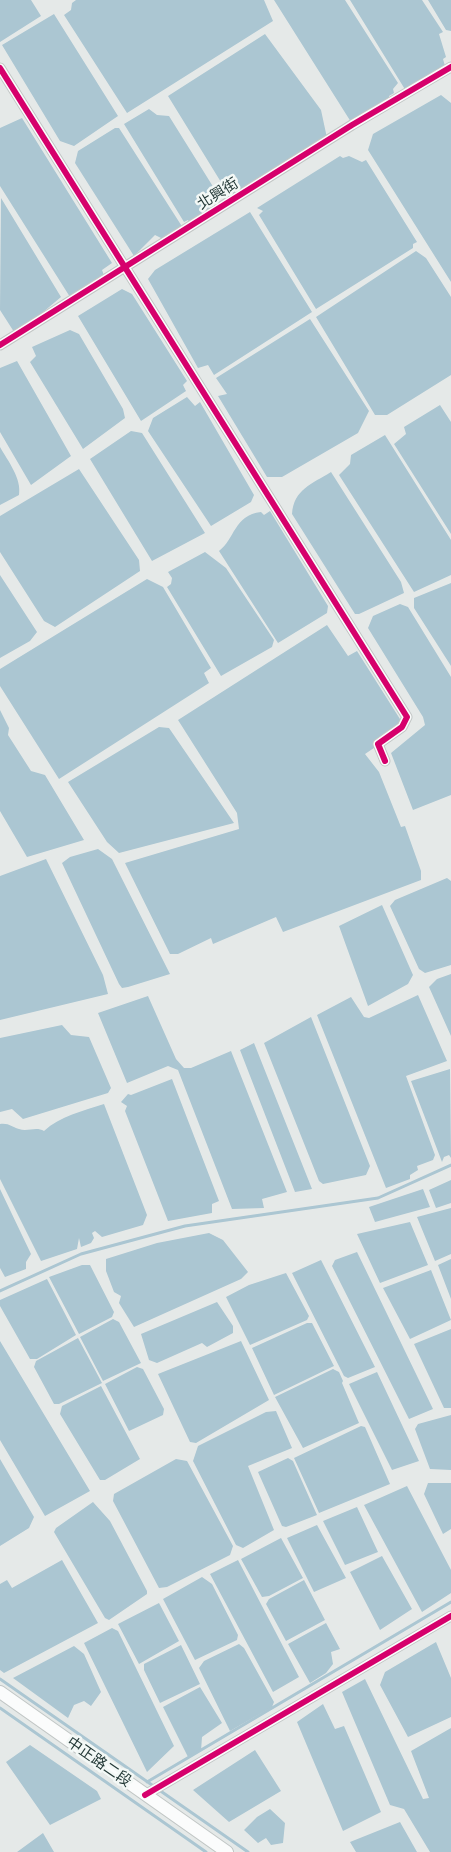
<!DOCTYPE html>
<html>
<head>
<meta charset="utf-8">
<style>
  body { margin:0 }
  canvas { display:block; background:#e5e9e8 }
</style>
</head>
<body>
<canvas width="451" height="1852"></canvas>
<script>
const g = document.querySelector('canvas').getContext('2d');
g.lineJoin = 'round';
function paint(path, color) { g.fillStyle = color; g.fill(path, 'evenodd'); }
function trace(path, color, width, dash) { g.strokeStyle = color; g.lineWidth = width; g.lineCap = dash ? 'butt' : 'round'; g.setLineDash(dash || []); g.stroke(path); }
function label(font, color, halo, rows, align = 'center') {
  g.font = font + ' Inter,"Noto Sans TC",sans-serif'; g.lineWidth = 5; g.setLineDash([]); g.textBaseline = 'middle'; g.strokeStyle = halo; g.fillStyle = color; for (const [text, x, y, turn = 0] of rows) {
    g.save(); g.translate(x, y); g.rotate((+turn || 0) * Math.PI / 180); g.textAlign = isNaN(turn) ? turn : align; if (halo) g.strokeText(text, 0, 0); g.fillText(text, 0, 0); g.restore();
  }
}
paint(new Path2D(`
  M0 0H31L41 16 0 42Z
  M76 0H264L273 21 127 113 64 15 71 10 72 3Z
  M274 0H345L398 83 393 89 394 93 389 96V101L351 122Z
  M350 0H422L443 32 439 34 446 57 443 59 445 66 406 91Z
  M428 0H451V31L446 30Z
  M54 14 118 116 74 146 60 141 2 45Z
  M265 34 321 110 327 138 233 195 224 187 168 96Z
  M441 95 451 103V282L368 150 373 134Z
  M149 109 157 115 169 116 217 193 210 202 213 210 190 224 188 220 184 222 124 124Z
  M22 118 112 263 102 270 105 278 70 297 0 186V128Z
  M115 128H119L183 228 165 240 155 235 134 256 75 163 78 151Z
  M340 156 343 158 349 156 362 162 366 160 417 242 413 244V248L316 309 259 215 263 211 257 208Z
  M1 198 61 297 16 335 0 310Z
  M250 212 312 312 214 375 208 365 198 368 148 279 155 270Z
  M416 251 426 258 451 297V375L387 415H375L316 317Z
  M122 289 132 294 187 381 183 385 186 391 141 421 78 316Z
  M310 319 369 411 358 433 282 477H267L218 396 227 394 216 378Z
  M70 330 79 334 123 409 125 418 83 449 30 362 36 356 32 347Z
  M17 361 71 456 31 485 0 432V368Z
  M187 397 195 406 200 402 254 495 251 502 211 526 148 431 153 418Z
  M440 405 451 422V534L394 444 406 434 404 427Z
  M131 431 142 433 205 533 152 561 90 459Z
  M385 435 451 540V575L414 592 339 475 350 464 351 455Z
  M0 447C8 461 22 479 19 495L0 505Z
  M79 469 139 560 140 571 55 627 44 621 0 552V516Z
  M331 472 401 582 404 593 359 614H355L292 514C294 489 312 484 331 472Z
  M270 511 328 606 327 613 278 643 219 551C235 539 234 515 261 512L264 515Z
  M205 552 226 568 274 640 272 647 221 676 167 587 171 584 172 578 168 572Z
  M0 575 37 632 30 641 0 658Z
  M147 579 163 587 211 668 204 673 209 683 59 779 0 686V669Z
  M451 583V666L414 608V598Z
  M400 604 408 607 451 677V795L413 810 391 753 425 725 423 717 368 628 373 616Z
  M327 625 348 656 357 651 405 727 365 754 379 772 401 827 405 826 421 871V880L283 932 276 917 213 944 211 938 178 954H170L125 863 239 829 237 813 178 720Z
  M0 710 9 728 8 735 31 771 45 775 84 840 27 857 0 811Z
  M159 727 169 728 234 823 119 853 107 842 68 782Z
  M98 849 112 859 170 974 128 987 122 988 119 984 62 863 70 857Z
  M46 859 103 975 108 994 0 1020V876Z
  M447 878 451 881V965L425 973 419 969 390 906 395 900Z
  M382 905 413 975 408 984 368 1006 339 926Z
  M451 974V1036L429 987 437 979Z
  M418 995 447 1061 406 1076 435 1155 433 1160 417 1166 418 1170 410 1175V1179L386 1188 317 1015 351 997 364 1017 369 1018Z
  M148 996 176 1059 184 1068H191L231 1051 287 1192 262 1199 264 1208 232 1209 178 1070 168 1066 127 1083 98 1013Z
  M311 1017 370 1166 366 1175 323 1184 319 1181 264 1043Z
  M62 1025 71 1035 89 1037 111 1088 108 1093 23 1119 12 1109 0 1112V1038Z
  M254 1043 312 1189 295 1192 240 1050Z
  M450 1069 451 1158 449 1155 444 1157 442 1162 411 1081Z
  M172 1079 219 1201 212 1204V1213L168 1221 125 1111 127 1106 121 1102 128 1094 131 1095Z
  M104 1104 147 1215 143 1225 102 1237 95 1231 92 1233 94 1238 91 1243 81 1247 79 1238 77 1249 41 1261 0 1179V1124C10 1123 11 1127 19 1129 28 1132 36 1126 44 1131 60 1116 83 1111 104 1104Z
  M451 1180V1203L436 1208 429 1190Z
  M0 1189 31 1254 26 1262V1269L5 1277 0 1268Z
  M423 1189 430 1207 375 1222 369 1207Z
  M451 1208V1254L435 1261 417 1217Z
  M410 1222 428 1265 380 1283 357 1234Z
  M209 1233 223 1240 248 1272 241 1279 134 1327 119 1303 121 1296 114 1292 106 1271V1259L157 1243Z
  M357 1252 433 1409 409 1419 332 1266 335 1260Z
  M451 1259V1299L438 1265Z
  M321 1260 375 1367 348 1378 344 1376 292 1273Z
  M82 1265H90L114 1312 112 1317 79 1334 49 1277Z
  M431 1270 451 1320 410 1339 383 1288Z
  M286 1273 309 1316 307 1320 250 1345 226 1297 249 1285Z
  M47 1279 76 1335 37 1359H30L0 1306V1300Z
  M217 1302 233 1326V1333L207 1347 202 1343 157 1363 149 1360 141 1334Z
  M113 1319 119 1322 141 1363 103 1381 80 1337Z
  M307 1323H312L334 1366 274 1395 252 1348Z
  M451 1329V1408H444L414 1344Z
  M78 1338 102 1383 59 1404H54L34 1367 36 1361Z
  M0 1341 90 1491 45 1516 0 1440Z
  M241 1341 269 1400 196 1443 190 1442 158 1374Z
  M137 1367 143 1369 164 1409 163 1415 129 1431 105 1384Z
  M333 1369 339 1372 343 1381 342 1383 359 1423 303 1448 275 1397Z
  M377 1372 419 1461 392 1470 349 1384Z
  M101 1386 140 1459 105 1480H100L60 1414 62 1406Z
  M276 1411 292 1448 248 1466 274 1530 243 1548 236 1545 193 1461 198 1446 266 1412Z
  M451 1415V1470L430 1469 415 1429 418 1424Z
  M361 1426 365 1427 390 1484 319 1513 294 1458Z
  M288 1458 293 1461 317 1515 286 1527 282 1526 258 1472Z
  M0 1459 34 1517 29 1528 0 1546Z
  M176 1459 187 1461 233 1546 230 1555 167 1587 159 1588 113 1501 114 1494Z
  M428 1483H451V1529L443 1534 424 1494Z
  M407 1486 451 1570V1593L422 1612 364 1505Z
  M93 1502 110 1521 147 1591V1594L109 1620 105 1618 54 1532 56 1528Z
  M357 1507 378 1552 345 1565 323 1521Z
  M317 1525 346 1578 314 1592 287 1538Z
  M281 1538 303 1578 269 1596 262 1597 241 1559Z
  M382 1556 412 1609 380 1630 350 1572Z
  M62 1560 98 1623 4 1673 0 1670V1584L7 1580 12 1588Z
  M238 1560 299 1677 273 1692 210 1574Z
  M202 1577 212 1584 238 1635 237 1640 195 1660 163 1599Z
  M304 1580 325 1620 286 1641 266 1604 269 1599Z
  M159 1603 179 1641 139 1664 118 1624Z
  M326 1623 340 1649 331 1652 333 1664 326 1673 310 1683 288 1644Z
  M112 1628 118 1631 174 1746 147 1772 84 1643Z
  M436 1642 451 1678V1717L408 1737 380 1685 385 1672Z
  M239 1644 244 1648 274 1702 272 1707 230 1731 199 1668 204 1661Z
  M181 1645 200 1684 160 1703 144 1670V1664Z
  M74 1646 84 1654 101 1692 91 1706 84 1701 74 1705 68 1718 13 1678Z
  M365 1679 423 1799 429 1798 411 1751 451 1728V1852H430L404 1809 390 1805 342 1692Z
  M200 1687 222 1723 202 1737 201 1751 188 1757 163 1707Z
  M323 1704 335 1729 344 1726 381 1812 343 1831 297 1722Z
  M30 1745 97 1791 101 1799 50 1825 6 1762Z
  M255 1750 281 1791 229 1822 193 1790Z
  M270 1809 285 1823 283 1843 271 1845 266 1838 258 1843 244 1830 257 1817Z
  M400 1822 417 1852H356L350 1842Z
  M43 1833 54 1852H17Z`), '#abc6d2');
trace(new Path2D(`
  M0 1291 81 1254 185 1226 378 1198 451 1165
  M0 1679 248 1852
  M0 1708 206 1852
  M147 1782 451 1602`), '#abc6d2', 3);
const minor = new Path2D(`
  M0 68 407 717 402 727 378 744 385 761
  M0 345 352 125 451 67
  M145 1795 451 1616`);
const secondary = new Path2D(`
  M0 1692 227 1852`);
trace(minor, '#c2c6c5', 11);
trace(secondary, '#c1c6c5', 14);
trace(minor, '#fbfcfc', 9);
trace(secondary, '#fbfcfc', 12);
trace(new Path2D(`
  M0 68 407 717 402 727 378 744 385 761
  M0 345 352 125 451 67
  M145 1795 451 1616`), '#d6006c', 6);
label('15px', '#253a38', '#f3f8f6', [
  ["北興街",218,194,-32],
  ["中正路二段",99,1762,35]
]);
</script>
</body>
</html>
